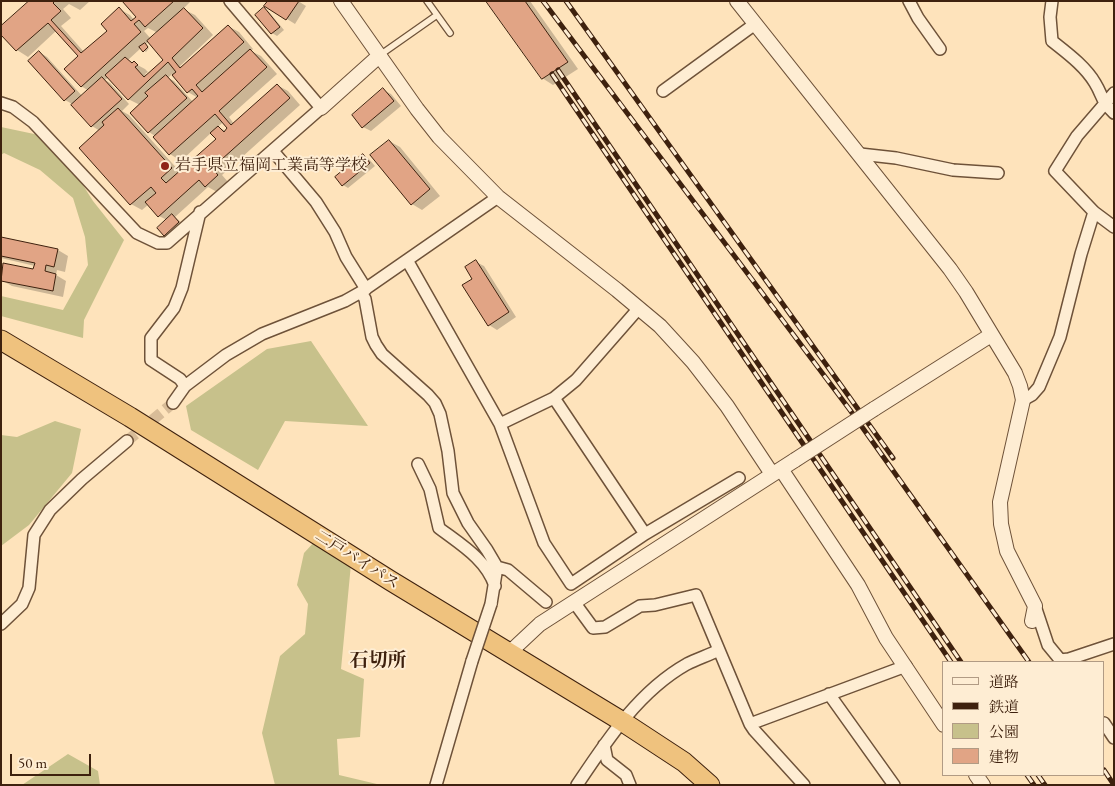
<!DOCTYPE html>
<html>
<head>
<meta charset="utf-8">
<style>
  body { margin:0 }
  #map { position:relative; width:1115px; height:786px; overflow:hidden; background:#fee3bb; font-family:"EB Garamond","Noto Serif JP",serif }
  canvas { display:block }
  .frame { position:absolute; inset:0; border:2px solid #3e210e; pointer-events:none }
  .legend { position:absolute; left:942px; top:661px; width:162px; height:115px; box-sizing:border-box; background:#feedd3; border:1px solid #b19b84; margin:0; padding:6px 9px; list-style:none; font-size:15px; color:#3e210e }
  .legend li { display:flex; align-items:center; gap:10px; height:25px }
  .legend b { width:25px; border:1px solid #b19b84 }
  .scale { position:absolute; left:10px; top:754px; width:81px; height:22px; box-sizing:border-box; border:2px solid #3e210e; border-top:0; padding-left:6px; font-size:15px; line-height:18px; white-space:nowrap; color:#3e210e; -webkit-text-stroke:4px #feedd3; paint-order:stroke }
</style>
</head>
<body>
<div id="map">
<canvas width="1115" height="786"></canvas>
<div class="frame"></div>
<ul class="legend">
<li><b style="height:6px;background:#feedd3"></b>道路</li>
<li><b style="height:6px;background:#3e210e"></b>鉄道</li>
<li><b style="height:14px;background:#c7c18b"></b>公園</li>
<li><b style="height:14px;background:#e1a485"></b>建物</li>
</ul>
<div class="scale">50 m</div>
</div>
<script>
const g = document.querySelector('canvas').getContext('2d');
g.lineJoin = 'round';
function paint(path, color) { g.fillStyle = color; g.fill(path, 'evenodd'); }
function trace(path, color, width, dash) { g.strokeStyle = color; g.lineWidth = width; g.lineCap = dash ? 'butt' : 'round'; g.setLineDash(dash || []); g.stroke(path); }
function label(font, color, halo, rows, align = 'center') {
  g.font = font + ' "EB Garamond","Noto Serif JP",serif'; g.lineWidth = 4; g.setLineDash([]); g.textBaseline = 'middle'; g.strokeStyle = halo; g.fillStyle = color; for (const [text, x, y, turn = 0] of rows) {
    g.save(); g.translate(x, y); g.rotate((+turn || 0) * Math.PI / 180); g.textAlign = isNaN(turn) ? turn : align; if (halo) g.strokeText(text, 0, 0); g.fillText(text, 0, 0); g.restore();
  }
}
paint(new Path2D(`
  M1 127 53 138 93 201 124 240 84 320 83 338 1 316V296L63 310 88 265 85 237 73 198 40 170 4 153 1 155Z
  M311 341 368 426 285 421 258 470 191 430 186 406 267 349Z
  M55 421 81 429 72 473 29 525 1 546V435L17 437Z
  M316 540 351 564 341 669 364 679 360 737 337 739 339 775 381 785H275L262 733 280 656 305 634 308 604 297 585 304 553Z
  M68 754 98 771 100 785H22Z`), '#c7c18b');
paint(new Path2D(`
  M31 1H90L80 10 69 4 63 9 71 18 61 26 84 52 108 31 119 9 130 15 134 20 138 17 124 1H191L183 9 195 15 213 35 180 66 182 68 228 26 239 32 253 49 251 51 261 56 277 74 229 117 234 124 277 85 288 91 300 105 222 175 228 182 217 192 208 187 175 217 184 225 170 238 165 235 167 220 159 216 149 204 142 210 131 204 81 148 100 131 92 126 74 105 65 100 30 61 39 52 47 57 83 97 89 91 81 86 80 56 57 30 28 57 17 50 1 33ZM148 28 158 33 151 39 144 31ZM149 41 165 60 147 76 145 74 148 72 145 69 128 60 141 48 146 52 149 48 145 45ZM172 74 188 92 198 98 193 102 174 81 168 78ZM109 77 128 99 140 105 149 132 155 136 154 137 170 154 181 161 212 132 218 139 180 172 129 115 122 111 129 104 110 83 105 80ZM223 122 229 128 226 131 218 127Z
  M298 1 306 6 295 24 266 6Z
  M488 1H530L578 69 553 85 542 78Z
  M264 9 269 12 284 30 277 36 272 33 257 15Z
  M383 90 391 94 401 106 371 131 363 127Z
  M389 141 400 147 440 196 422 210 412 204Z
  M363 155 368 158 375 166 348 188 343 185Z
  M1 238 58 250 68 256 65 272 57 270 56 275 66 281 63 297 12 286 1 280 4 264 34 270 35 266 1 258Z
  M476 262 484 266 516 317 497 330 489 325 474 279Z`), '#0003');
const building = new Path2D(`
  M29 1H55L53 3 61 11 51 20 81 53 107 31 101 24 119 7 131 21 136 17 122 1H174L145 27 139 20 134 24 141 32 81 87 64 69 78 56 48 23 16 51 1 35V26Z
  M268 1H299L286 20 264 6Z
  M486 1H525L568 62 542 79Z
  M264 7 280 27 271 34 255 15Z
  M184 8 203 28 172 58 180 68 228 25 244 42 196 85 202 92 250 49 267 67 219 111 231 125 277 84 290 98 212 168 218 175 205 187 199 180 158 217 145 202 156 193 151 187 130 205 79 148 104 125 102 122 118 108 172 168 161 178 166 183 216 139 210 133 218 126 224 132 227 128 215 114 169 155 153 137 198 96 192 89 187 93 172 75 176 72 168 62 128 100 105 75 125 57 132 63 134 61 138 65 135 67 144 77 163 60 147 41Z
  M145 43 148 47 143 52 139 47Z
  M39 51 75 91 64 101 28 61Z
  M166 75 187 98 148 133 130 113 148 96 145 93Z
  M102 77 122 99 91 127 71 105Z
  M383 88 394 101 362 128 352 115Z
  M389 140 430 189 411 205 370 155Z
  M363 154 370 163 342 186 335 177Z
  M172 214 179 222 164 236 157 228Z
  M1 237 58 249 54 267 46 265 45 271 56 274 53 291 1 281 3 263 33 269 35 263 1 256Z
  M476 260 509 312 488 326 462 285 472 279 465 267Z`);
paint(building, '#e1a485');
trace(building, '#3e210e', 1);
trace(new Path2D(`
  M127 441 173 403`), '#d8bc98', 11, [11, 5.5]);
const service = new Path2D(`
  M427 1 450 33
  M380 55 437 15`);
const minor = new Path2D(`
  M909 1 918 18 940 49
  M1052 1 1050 17 1052 41C1067 53 1085 66 1095 83 1103 96 1101 101 1114 113
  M663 91 755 24
  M1114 93 1077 136 1055 171 1094 212 1114 227
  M1 103 13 107 33 122 137 233 158 243H167L321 108 230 1
  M273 151 316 202 335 232 346 257 366 289
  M860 154 896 158 953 170 998 173
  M407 260 500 424 544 543 571 584 645 534 739 478
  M361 292 365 299 372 337 376 345 382 354 428 395 435 403 440 414 448 451 453 493 468 523 487 550 497 567 491 604
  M185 386 180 379 151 360V338L174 308 182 288 200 212
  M554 398 645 534
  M1023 400 1032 395 1039 387 1060 337 1081 254 1094 212
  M173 403 185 386 226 355 262 334 345 301 361 292 498 197
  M500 424 554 398 576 380 639 308
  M418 464 430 489 439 528C460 544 486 559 495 586
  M497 567 508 570 546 602
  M574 602 593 628 605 627 640 606 655 605 696 595 750 724 906 666
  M1035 606 1048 645 1062 662
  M1 624 22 604 29 588 34 535 50 510 82 479 127 441
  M1060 660 1069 659 1114 644
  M829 694 894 785
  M1104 723 1114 738
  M750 724 754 730 804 785
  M604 745 607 760 626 775 630 785
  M436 785 472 661
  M577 785C607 740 639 691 687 664 697 659 709 655 719 650`);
const tertiary = new Path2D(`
  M341 1 417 109 439 137 498 197 617 290 660 326 693 362 727 406 772 474
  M737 1 950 269 966 292 1015 373 1020 386 1023 400 1000 502 1001 524 1007 551 1035 606 1032 621
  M321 108 379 56
  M874 409 991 335
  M781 469 858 585 886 638 944 725
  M509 653 540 624 795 460
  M976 775 983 785`);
const trunk = new Path2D(`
  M1 340 130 417 391 581 623 722 684 762 710 785`);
trace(service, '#6e5239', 8);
trace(minor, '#6e5239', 14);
trace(tertiary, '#6e5239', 16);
trace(trunk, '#3e210e', 21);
trace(service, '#feedd3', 5.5);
trace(minor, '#feedd3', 11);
trace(tertiary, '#feedd3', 14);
trace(trunk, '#efc27e', 19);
const rail = new Path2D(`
  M543 1 850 410 1029 662
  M566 1 893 458
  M558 70 961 662
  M552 74 951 662
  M1104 770 1114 785
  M1027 775 1034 785
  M1038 775 1045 785`);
trace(rail, '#3e210e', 5);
trace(rail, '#feedd3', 3, [9]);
const minorBridge = new Path2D(`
  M472 661 491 604`);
const tertiaryBridge = new Path2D(`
  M795 460 874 409`);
trace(minorBridge, '#6e5239', 14, []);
trace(tertiaryBridge, '#6e5239', 16, []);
trace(minorBridge, '#feedd3', 11);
trace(tertiaryBridge, '#feedd3', 14);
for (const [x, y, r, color] of [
  [165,166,5,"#8f2418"]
]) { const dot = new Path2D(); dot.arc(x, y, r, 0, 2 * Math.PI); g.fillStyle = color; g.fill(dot); trace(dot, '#feedd3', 2); }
label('16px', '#3e210e', '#feedd3', [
  ["岩手県立福岡工業高等学校",175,166]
], 'left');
label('16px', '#3e210e', '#feedd3', [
  ["二戸バイパス",357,560,32]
]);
label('bold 19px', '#3e210e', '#feedd3', [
  ["石切所",378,661]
]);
</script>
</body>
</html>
